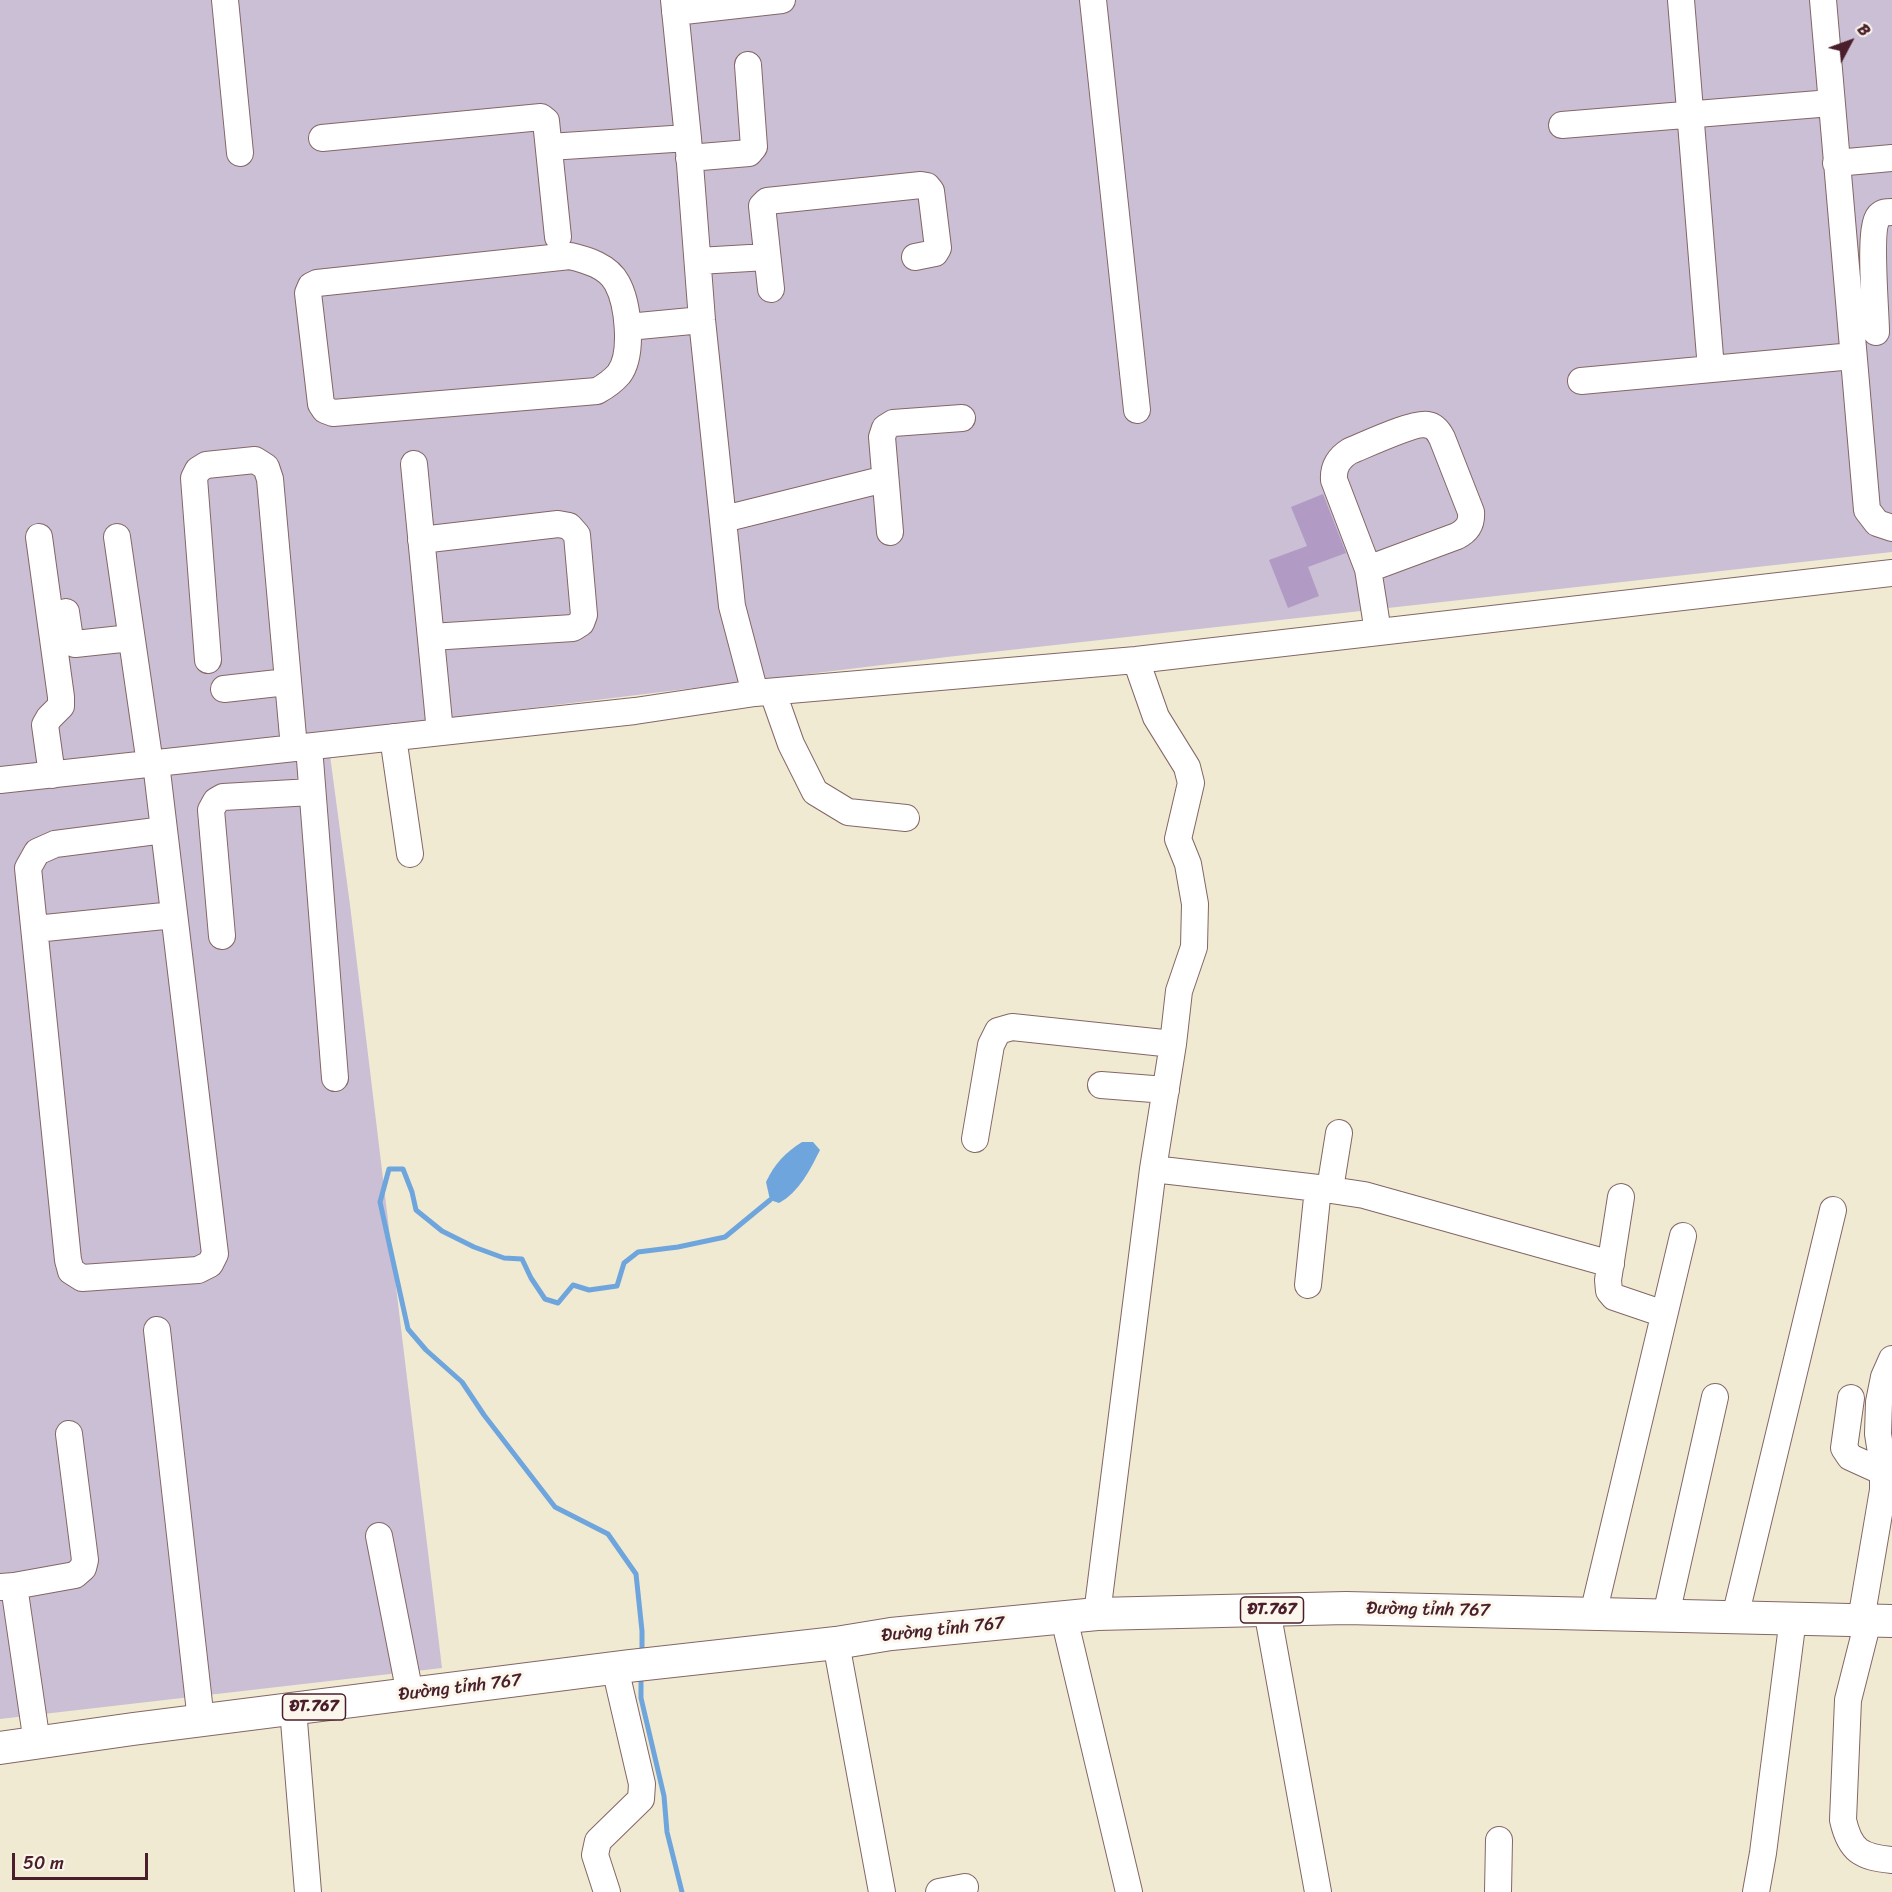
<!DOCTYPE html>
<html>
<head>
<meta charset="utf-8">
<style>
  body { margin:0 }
  #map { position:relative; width:1892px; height:1892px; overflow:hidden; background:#f1ead2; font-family:Sriracha,sans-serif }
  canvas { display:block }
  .north { position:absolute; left:1820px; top:12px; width:60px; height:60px; -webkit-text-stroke:4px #fbf7ec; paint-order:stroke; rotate:49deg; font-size:16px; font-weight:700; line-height:24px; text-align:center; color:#4a1f2b }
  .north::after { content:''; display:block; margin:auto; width:21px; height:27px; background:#4a1f2b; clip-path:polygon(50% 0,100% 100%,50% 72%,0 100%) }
  .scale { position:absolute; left:12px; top:1853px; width:136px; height:27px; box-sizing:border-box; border:3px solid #4a1f2b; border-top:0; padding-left:8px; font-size:18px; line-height:21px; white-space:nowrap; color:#4a1f2b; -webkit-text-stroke:4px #fbf7ec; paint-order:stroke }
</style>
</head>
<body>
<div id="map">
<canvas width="1892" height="1892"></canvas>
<div class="north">B</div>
<div class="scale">50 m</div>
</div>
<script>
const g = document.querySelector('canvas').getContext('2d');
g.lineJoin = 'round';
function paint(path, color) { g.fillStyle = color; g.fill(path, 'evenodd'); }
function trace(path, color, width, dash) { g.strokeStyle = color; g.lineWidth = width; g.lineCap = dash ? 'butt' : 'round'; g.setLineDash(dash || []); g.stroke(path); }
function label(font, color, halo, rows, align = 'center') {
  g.font = font + ' Sriracha,sans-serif'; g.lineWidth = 6; g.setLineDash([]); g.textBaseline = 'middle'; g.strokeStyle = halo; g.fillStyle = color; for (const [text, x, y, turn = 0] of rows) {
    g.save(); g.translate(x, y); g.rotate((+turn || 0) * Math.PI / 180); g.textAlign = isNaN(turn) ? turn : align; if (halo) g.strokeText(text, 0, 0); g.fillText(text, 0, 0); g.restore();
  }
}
paint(new Path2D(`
  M0 0H1892V552L947 657 327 733 350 905 442 1668 0 1719Z`), '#cbbfd5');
paint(new Path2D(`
  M802 1142H813L820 1150C810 1170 799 1192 779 1203L770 1200 766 1182C775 1163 785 1153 802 1142Z`), '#6fa5dd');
trace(new Path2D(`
  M642 1656V1631L636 1574 608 1534 555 1507 484 1415 462 1382 426 1350 408 1329 380 1202 389 1169H403L412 1192 416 1210 442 1231 474 1247 504 1258 522 1259 531 1278 545 1299 558 1303 573 1285 589 1290 617 1286 624 1263 638 1252 678 1247 725 1237 770 1200
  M641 1674V1698L664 1796 667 1832 682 1892`), '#6fa5dd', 5);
paint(new Path2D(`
  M1323 494 1346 553 1308 567 1319 596 1288 608 1269 560 1307 546 1291 507Z`), '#b19bc4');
const minor = new Path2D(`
  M225 0 240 153
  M1093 0 1137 410
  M1681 0 1711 369
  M1823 0 1867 510 1877 523 1892 528
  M675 12 782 0
  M1562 125 1831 103
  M322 138 541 117 546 121 558 237
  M549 147 688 138
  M689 158 749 153 754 147 748 65
  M1836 163 1892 158
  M570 256C587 260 608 266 617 283 628 303 634 354 619 374 613 381 606 386 597 391L333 413 325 410 321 404 308 293 311 286 317 283Z
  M698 261 767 257
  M771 289 762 206 767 201 921 185 927 186 931 191 938 248 935 253 915 257
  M628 327 702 320
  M1876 332C1876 312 1868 228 1879 216 1883 212 1887 212 1892 212
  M1581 381 1853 356
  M414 464 440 732
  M724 519 885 479
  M890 532 882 437 885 428 893 423 962 418
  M39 537 61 697V706L49 718 45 725 52 775
  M117 537 150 764
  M421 540 558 524 569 526 577 535 584 615 581 623 573 628 431 637
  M1368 569 1457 536C1467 531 1472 524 1471 512L1442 438C1439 432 1435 426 1428 425 1416 421 1365 445 1350 451 1339 458 1333 466 1334 480L1368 569 1378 632
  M66 612 70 639 75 644 131 638
  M208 660 194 478 198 470 206 465 255 460 266 467 270 479 294 748
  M224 689 287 682
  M755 693 1136 660 1892 573
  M773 693 791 744 815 792 848 812 906 818
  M393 737 410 854
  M309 747 335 1078
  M156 763 164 830 215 1254 210 1264 198 1270 82 1278 71 1271 68 1260 28 868 37 852 55 844 164 830
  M0 780 635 711 755 693 732 606 702 320 688 138 674 0
  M35 929 174 915
  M222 936 211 810 216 801 223 797 312 792
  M1101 1085 1166 1090
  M975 1139 991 1045 998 1031 1012 1027 1173 1044
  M1153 1169 1318 1188 1364 1195 1611 1264
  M1330 1189 1339 1133
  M1621 1197 1608 1280 1609 1291 1614 1297 1664 1314
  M1308 1285 1318 1188
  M157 1330 201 1721
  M1851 1398 1844 1448 1850 1457 1883 1472
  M379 1536 410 1694
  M14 1586 75 1575 83 1568 85 1560 69 1434
  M0 1587 14 1586 37 1743
  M1267 1610 1318 1892
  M1097 1614 1153 1169 1173 1044 1179 991 1194 947 1195 904 1188 864 1178 839 1191 783 1187 767 1156 717 1136 660
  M1593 1614 1683 1236
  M1666 1615 1715 1397
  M1735 1617 1833 1210
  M1064 1618 1129 1892
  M1861 1620 1883 1490V1465L1878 1434 1879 1402 1884 1377 1892 1359
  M1868 1621 1848 1700 1843 1820C1850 1851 1861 1857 1892 1860
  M836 1643 882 1892
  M293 1709 308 1892
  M607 1892 595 1855 598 1841 641 1799 642 1784 615 1668
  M939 1892 965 1887
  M1498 1892 1499 1840
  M1756 1892 1763 1853 1793 1618`);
const major = new Path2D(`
  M0 1748 133 1729 629 1666 836 1643 891 1634 1097 1614 1346 1608 1892 1621`);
trace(minor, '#846665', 28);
trace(major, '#846665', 34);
trace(minor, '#fff', 26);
trace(major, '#fff', 32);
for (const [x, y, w] of [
  [1272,1610,63],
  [314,1707,63]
]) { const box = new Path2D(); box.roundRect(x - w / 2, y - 13, w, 26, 4.5); g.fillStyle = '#fbf7ec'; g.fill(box); trace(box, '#4a1f2b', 1.5); }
label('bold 16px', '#4a1f2b', null, [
  ["ĐT.767",1272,1610],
  ["ĐT.767",314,1707]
]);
label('18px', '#4a1f2b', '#fbf7ec', [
  ["Đường tỉnh 767",1428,1610,1],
  ["Đường tỉnh 767",943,1630,-6],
  ["Đường tỉnh 767",460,1688,-7]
]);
</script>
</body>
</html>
